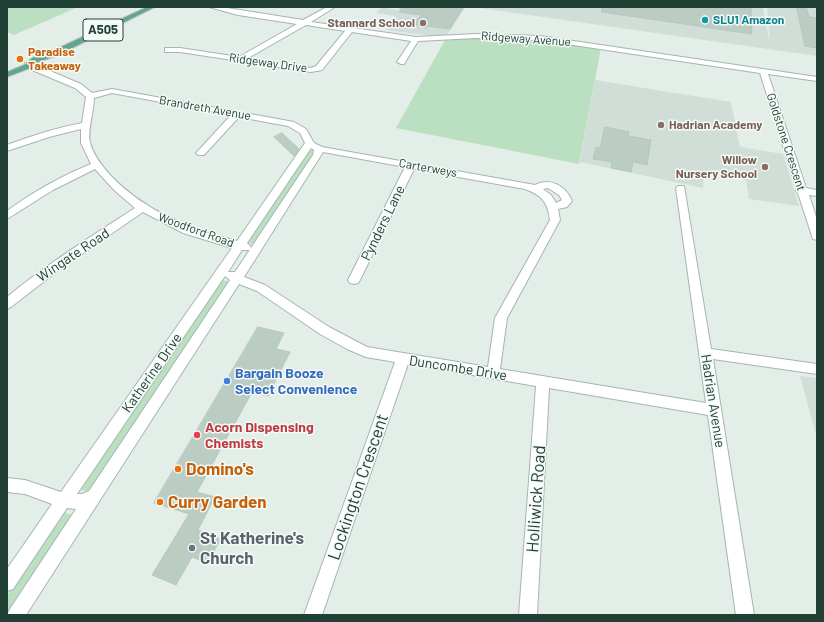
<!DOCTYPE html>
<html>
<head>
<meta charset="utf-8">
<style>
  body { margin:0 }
  #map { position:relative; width:824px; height:622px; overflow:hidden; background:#e3eee8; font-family:Barlow,sans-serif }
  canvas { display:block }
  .frame { position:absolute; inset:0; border:8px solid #214035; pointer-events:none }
</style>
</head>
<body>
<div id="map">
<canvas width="824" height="622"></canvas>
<div class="frame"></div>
</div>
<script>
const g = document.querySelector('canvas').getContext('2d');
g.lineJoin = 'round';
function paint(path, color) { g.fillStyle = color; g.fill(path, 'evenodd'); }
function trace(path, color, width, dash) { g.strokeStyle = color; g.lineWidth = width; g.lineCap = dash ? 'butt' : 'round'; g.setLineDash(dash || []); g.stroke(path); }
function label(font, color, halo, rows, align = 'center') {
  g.font = font + ' Barlow,sans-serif'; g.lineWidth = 3; g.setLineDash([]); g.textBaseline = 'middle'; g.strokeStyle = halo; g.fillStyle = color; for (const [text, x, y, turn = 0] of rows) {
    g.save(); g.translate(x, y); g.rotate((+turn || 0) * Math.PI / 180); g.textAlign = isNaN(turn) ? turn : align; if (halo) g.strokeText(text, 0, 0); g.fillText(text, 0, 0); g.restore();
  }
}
paint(new Path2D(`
  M382 7 399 11 403 7H465L447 35 434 36 386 30 396 16 376 13Z
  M473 7H763L770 44 767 7H817V56Z
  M595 80 731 102 740 147 783 154 799 206 749 199 746 180 704 171 703 188 580 162Z
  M816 373H817V438L800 376 817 378Z`), '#d1ded7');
paint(new Path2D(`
  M7 7H78L14 35 7 32Z
  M477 38 539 40 601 48 579 164 396 128 445 40Z
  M310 150 317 151 255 244 247 243Z
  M222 280 230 282 90 492 79 489Z
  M64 512 74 516 7 615V595Z`), '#bbe0c1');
const building = new Path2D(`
  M401 7H464L450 29 428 26 426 28 415 24 421 15 400 12Z
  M602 7H751L752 34 602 12Z
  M797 7H806L809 17 817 18V48L805 46Z
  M605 127 629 132 628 136 651 140 647 165 633 162 631 172 611 168 612 162 593 159 596 147 600 148Z
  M282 133 299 149 294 156 274 137Z
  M258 327 284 333 276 349 290 352 268 396 252 392 197 492 215 497 198 530 221 539 207 563 192 557 176 585 152 575 189 514 154 503Z`);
paint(building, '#bbccc3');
trace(building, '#b5c8be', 1);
const minor = new Path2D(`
  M209 7H221L303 20 327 7H335L311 22 416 37 476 34 540 36 817 77V81L768 74 806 188 817 190V196L809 195 817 220V240L813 239 812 236 798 193 796 191 797 190 760 73 540 40 476 38 418 41 404 64H401L397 62 411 41 352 32 322 70 311 72 180 52H165V48H180L239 57 297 24 238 15ZM306 25 345 31 316 66 311 68 248 58Z
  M25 63H31L81 84 92 93 112 89 294 122 306 129 314 143 322 147 535 185C550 177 566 186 572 201L567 207 558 209 560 220 507 318 500 369 706 403 676 188 678 186H684L711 349 817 364V374L713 359 754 615H736L708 415 549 388 537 615H519L536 386 408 364 322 615H304L395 362 366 357 347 349 320 334 257 291 239 284 26 615H7L10 609 76 509 67 508 13 589 7 591V569L52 504 25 494 7 492V478L25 480 61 492 232 248 183 233 143 212 60 269 11 307 7 309V297C47 264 92 236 135 208L114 190 95 169 53 190 7 219V211C33 192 61 176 91 164L81 143V129L49 137 7 151V145C31 136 56 128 82 123L86 97 75 88 25 67ZM112 93 231 115 198 151 196 153 198 155H204L239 117 288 126 300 133 305 143 237 241C190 230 145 211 111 176 102 166 94 156 90 143 87 128 94 113 94 98ZM311 148 314 150 313 155 235 272H228L242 250H250L251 247 247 243ZM323 152 405 167 348 280 350 283 354 284 358 283 360 280 414 169 525 189C542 195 548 203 550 220L495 318 488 367 367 347 329 327 265 285 244 277ZM548 188 559 195 562 200 556 203 551 195 543 189ZM225 276 230 280 89 491 82 494H77Z`);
const major = new Path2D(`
  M147 7H155L56 56 38 62V65L7 77V72L24 65 32 58 50 52Z`);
trace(minor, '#a5b6af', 2);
trace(major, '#c1cac6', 2);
paint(minor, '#fff');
paint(major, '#65a58f');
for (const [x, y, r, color] of [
  [705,20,4,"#0f9aa8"],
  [423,23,4,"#8d6e63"],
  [20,59,4,"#e8710a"],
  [661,125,4,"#8d6e63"],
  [765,167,4,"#8d6e63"],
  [227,381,4,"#3f7fe0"],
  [197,435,4,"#e0444e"],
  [178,469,4,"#e8710a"],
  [160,502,4,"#e8710a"],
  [192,548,4,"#6b7280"]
]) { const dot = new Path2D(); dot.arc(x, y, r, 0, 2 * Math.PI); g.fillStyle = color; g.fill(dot); trace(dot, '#f4faf6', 1.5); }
label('bold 12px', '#0d838f', '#f4faf6', [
  ["SLU1 Amazon",713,20]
], 'left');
label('bold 12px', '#785e54', '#f4faf6', [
  ["Stannard School",415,23],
  ["Hadrian Academy",669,125,"left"],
  ["Willow",757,160],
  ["Nursery School",757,174]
], 'right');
label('12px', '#214035', '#f4faf6', [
  ["Ridgeway Avenue",526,39,4],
  ["Ridgeway Drive",268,63,8],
  ["Brandreth Avenue",205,108,10],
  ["Goldstone Crescent",786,142,72],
  ["Carterweys",428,168,10],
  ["Woodford Road",196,230,20]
]);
label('bold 12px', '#c56008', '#f4faf6', [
  ["Paradise",28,52],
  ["Takeaway",28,66]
], 'left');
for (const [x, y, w] of [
  [103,30,40]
]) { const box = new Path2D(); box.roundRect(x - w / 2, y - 11, w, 22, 3); g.fillStyle = '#f4faf6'; g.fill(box); trace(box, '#214035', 1); }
label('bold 13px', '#214035', null, [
  ["A505",103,30]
]);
label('14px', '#214035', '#f4faf6', [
  ["Pynders Lane",383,223,-64],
  ["Wingate Road",73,255,-34],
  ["Duncombe Drive",458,368,9],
  ["Katherine Drive",152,373,-55],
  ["Hadrian Avenue",713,401,81]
]);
label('bold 14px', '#366cbe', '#f4faf6', [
  ["Bargain Booze",235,373],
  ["Select Convenience",235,389]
], 'left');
label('bold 14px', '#be3a42', '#f4faf6', [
  ["Acorn Dispensing",205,427],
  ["Chemists",205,443]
], 'left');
label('bold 17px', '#c56008', '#f4faf6', [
  ["Domino's",186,469],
  ["Curry Garden",168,502]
], 'left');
label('17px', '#214035', '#f4faf6', [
  ["Lockington Crescent",358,487,-71],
  ["Holliwick Road",536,499,-86]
]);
label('bold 17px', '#5b616d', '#f4faf6', [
  ["St Katherine's",200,538],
  ["Church",200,558]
], 'left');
</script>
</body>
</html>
